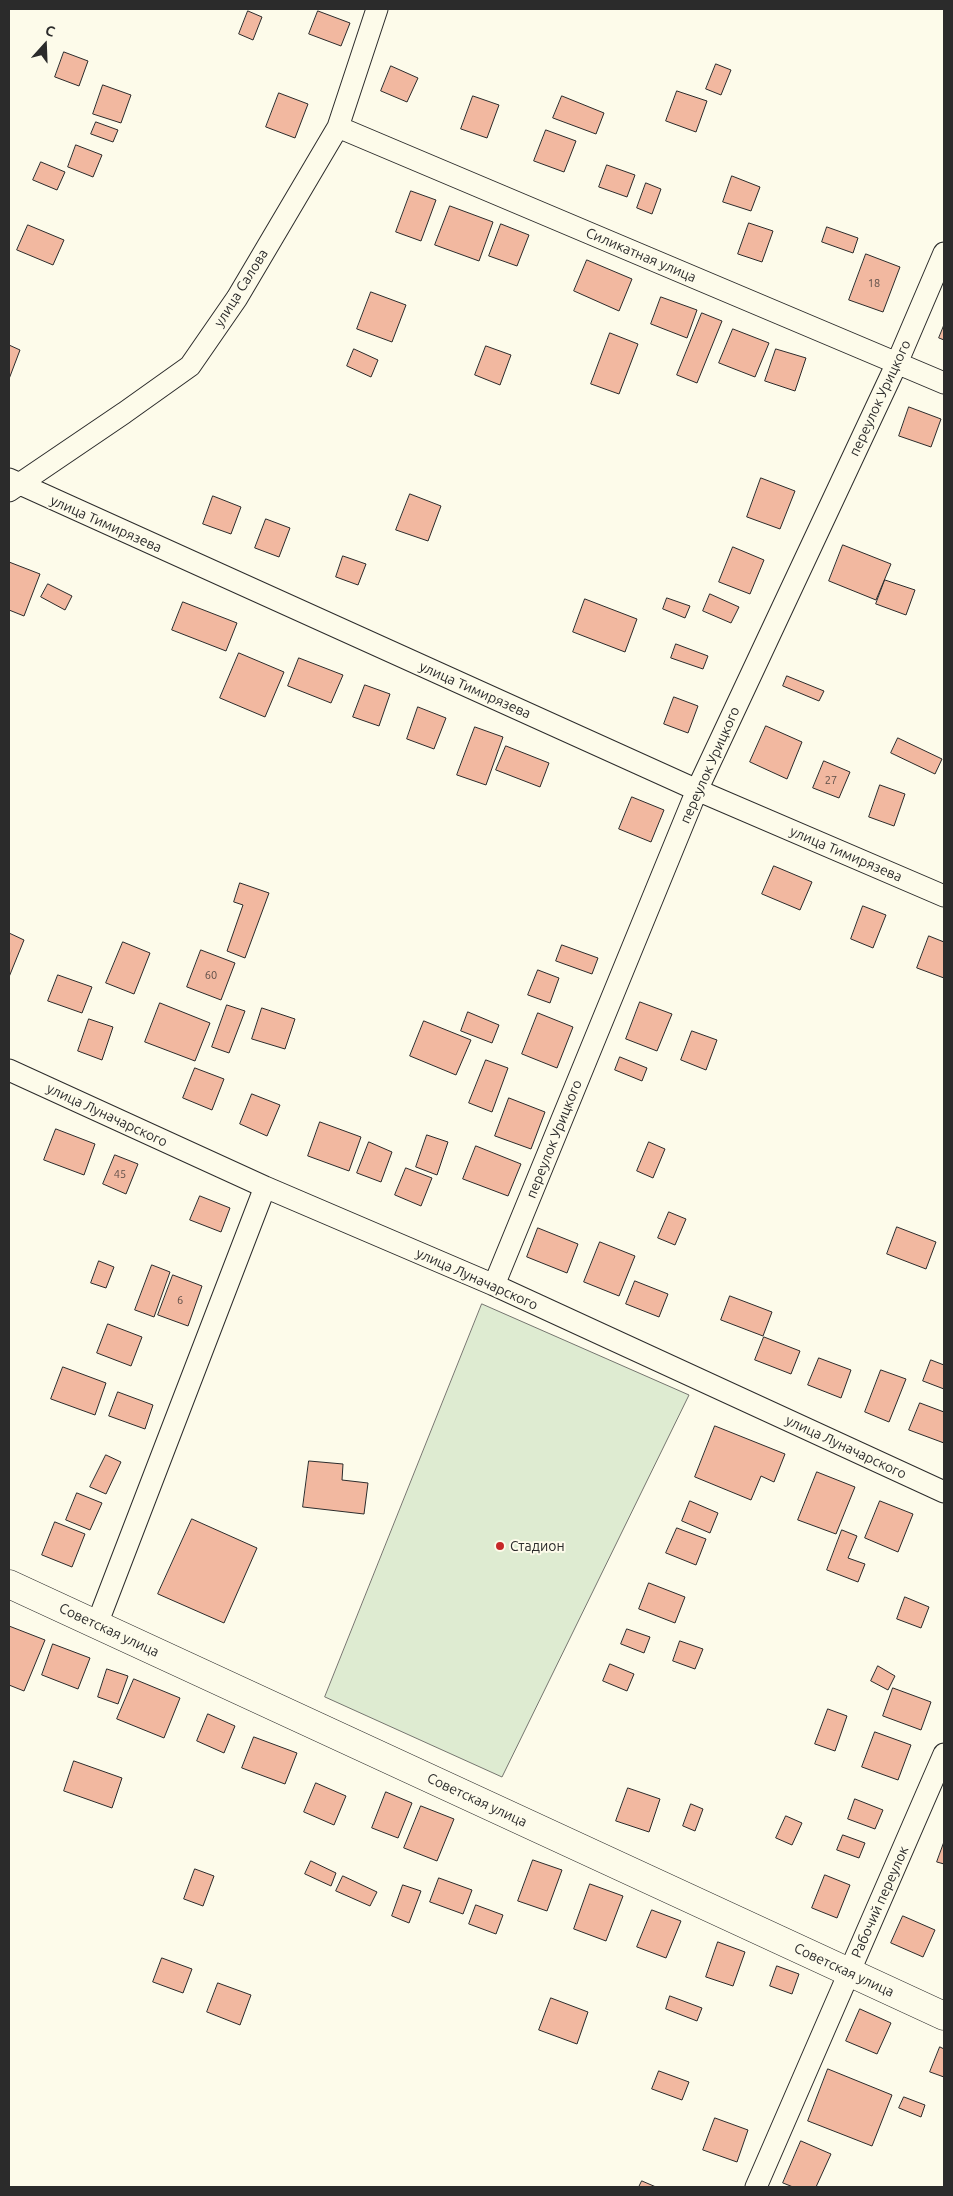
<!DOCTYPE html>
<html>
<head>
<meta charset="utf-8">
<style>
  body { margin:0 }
  #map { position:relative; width:953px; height:2196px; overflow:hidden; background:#fdfbea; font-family:Ubuntu,sans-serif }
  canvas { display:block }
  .frame { position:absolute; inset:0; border:10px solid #2b2b2b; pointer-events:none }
  .north { position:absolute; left:20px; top:20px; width:50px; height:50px; -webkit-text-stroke:4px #fdfbea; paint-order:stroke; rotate:20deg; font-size:14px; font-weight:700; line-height:20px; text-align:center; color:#2b2b2b }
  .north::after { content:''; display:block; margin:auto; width:18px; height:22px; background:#2b2b2b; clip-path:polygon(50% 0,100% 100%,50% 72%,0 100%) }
</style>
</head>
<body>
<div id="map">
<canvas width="953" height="2196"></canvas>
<div class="frame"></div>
<div class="north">С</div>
</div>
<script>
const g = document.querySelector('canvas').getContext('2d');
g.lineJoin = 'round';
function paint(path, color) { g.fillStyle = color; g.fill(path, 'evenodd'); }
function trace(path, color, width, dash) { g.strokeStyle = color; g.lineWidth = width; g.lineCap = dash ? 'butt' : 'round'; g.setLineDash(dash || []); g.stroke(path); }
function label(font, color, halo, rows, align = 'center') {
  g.font = font + ' Ubuntu,sans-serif'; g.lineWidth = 4; g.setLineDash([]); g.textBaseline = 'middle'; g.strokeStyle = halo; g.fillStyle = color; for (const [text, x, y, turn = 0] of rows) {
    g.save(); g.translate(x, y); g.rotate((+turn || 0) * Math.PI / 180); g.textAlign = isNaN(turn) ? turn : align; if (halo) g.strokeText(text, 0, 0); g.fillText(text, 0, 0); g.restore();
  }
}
const green = new Path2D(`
  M482 1304 689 1395 502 1777 325 1697Z`);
paint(green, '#deebd1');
trace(green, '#74746e', 1);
const building = new Path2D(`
  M248 11 262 17 253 40 239 34Z
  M318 11 350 23 341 46 309 34Z
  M64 52 88 61 79 86 55 77Z
  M716 64 731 70 721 95 706 89Z
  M391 66 418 78 407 102 381 91Z
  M103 85 131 95 121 123 93 114Z
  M677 91 707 101 696 132 666 121Z
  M279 93 308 104 295 138 266 127Z
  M473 96 499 105 487 138 461 129Z
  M562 96 604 113 596 134 553 118Z
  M96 122 118 130 113 142 91 134Z
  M546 130 576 141 564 172 534 161Z
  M76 145 102 155 93 177 68 167Z
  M41 162 65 172 57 190 33 180Z
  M607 165 635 175 627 197 599 187Z
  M732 176 760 187 751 211 723 202Z
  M646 183 661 189 652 214 637 208Z
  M411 191 436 200 421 241 396 232Z
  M450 206 493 222 479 261 435 245Z
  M749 223 773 231 762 262 738 254Z
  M501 224 529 235 517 266 489 256Z
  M28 225 64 240 53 265 17 250Z
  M827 227 858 238 853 253 822 242Z
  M866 254 900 267 883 312 849 300Z
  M587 260 632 279 619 311 574 291Z
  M371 292 406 305 392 342 357 329Z
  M661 297 697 310 687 338 651 324Z
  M702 313 722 321 697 383 677 375Z
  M944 325V340L939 338Z
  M733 329 769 343 755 377 719 363Z
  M610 333 638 344 619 394 591 384Z
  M9 345 20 350 9 379Z
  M486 346 511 355 500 385 475 375Z
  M354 349 378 360 371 377 347 366Z
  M776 349 806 358 795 391 765 381Z
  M909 407 941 419 931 447 899 436Z
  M761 478 795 491 780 529 747 517Z
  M410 494 441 506 428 541 396 530Z
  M213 496 241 507 231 534 203 524Z
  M266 519 290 528 279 557 255 548Z
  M843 545 891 564 876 600 829 581Z
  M733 547 764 560 750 594 719 582Z
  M343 556 366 564 358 585 336 577Z
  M9 562 40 574 24 616 9 610Z
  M885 580 915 590 906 615 876 604Z
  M48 584 72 596 65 610 41 597Z
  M710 594 739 607 731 623 703 611Z
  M667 598 690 606 685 618 663 609Z
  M585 599 637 619 625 652 573 632Z
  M183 602 237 623 226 651 172 630Z
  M676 644 708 656 703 669 671 658Z
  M239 653 284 672 265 717 220 698Z
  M299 658 343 675 331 703 288 686Z
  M787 676 824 691 819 701 783 686Z
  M365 685 390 694 379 726 353 717Z
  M674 697 698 706 688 733 664 724Z
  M418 707 446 718 434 749 407 739Z
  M766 726 802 742 787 779 750 762Z
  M475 727 503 737 486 785 457 775Z
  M898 738 942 759 935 774 891 753Z
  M506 746 549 763 540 787 496 770Z
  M824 761 850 772 839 798 813 788Z
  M880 785 905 794 894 826 869 817Z
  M632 797 664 810 651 842 619 829Z
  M774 866 812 882 800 910 762 894Z
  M240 883 269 893 245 958 227 951 243 905 234 902Z
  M863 906 886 915 873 948 851 939Z
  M9 933 24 940 9 977Z
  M929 936 944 942V978L917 968Z
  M123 942 150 953 134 994 106 983Z
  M562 945 598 958 592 974 556 961Z
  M201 950 235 963 221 1000 187 987Z
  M538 970 559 978 550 1003 528 995Z
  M58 975 92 987 82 1013 48 1001Z
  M640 1002 672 1014 657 1051 626 1039Z
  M160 1003 210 1023 195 1061 145 1042Z
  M227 1005 245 1011 229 1053 212 1047Z
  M262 1008 295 1019 285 1049 252 1039Z
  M468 1012 499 1025 492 1043 461 1031Z
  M538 1013 573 1027 557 1068 522 1054Z
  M89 1019 113 1027 102 1060 78 1051Z
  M424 1021 471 1040 456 1075 410 1056Z
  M692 1031 717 1040 706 1070 681 1060Z
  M620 1057 647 1068 642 1081 615 1070Z
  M486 1060 508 1068 492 1112 469 1103Z
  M195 1068 224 1079 212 1110 183 1098Z
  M252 1094 280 1105 267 1136 240 1124Z
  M509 1098 545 1112 531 1149 495 1136Z
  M320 1122 361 1137 349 1171 308 1156Z
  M56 1129 95 1144 84 1175 44 1160Z
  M427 1135 448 1142 437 1175 416 1167Z
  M369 1142 392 1152 381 1182 357 1173Z
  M649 1142 665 1149 653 1178 637 1171Z
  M476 1146 521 1164 508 1196 463 1179Z
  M115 1155 138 1164 126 1194 103 1184Z
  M406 1168 432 1178 421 1206 395 1195Z
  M200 1196 230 1208 221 1232 190 1220Z
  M669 1212 686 1219 675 1245 658 1238Z
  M897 1227 936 1242 926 1269 887 1254Z
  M538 1228 578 1244 567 1273 527 1257Z
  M600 1242 635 1256 619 1296 584 1282Z
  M99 1261 114 1267 106 1288 91 1283Z
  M152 1265 170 1272 154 1317 135 1310Z
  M173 1275 202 1286 188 1326 158 1315Z
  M635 1281 668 1294 659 1317 626 1304Z
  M730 1296 772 1312 763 1336 721 1320Z
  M108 1324 142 1337 131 1366 97 1353Z
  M764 1337 800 1351 791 1374 755 1360Z
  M819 1358 851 1370 841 1398 808 1385Z
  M931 1360 944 1365V1389L923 1381Z
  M63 1367 106 1383 95 1415 51 1399Z
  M881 1370 906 1379 889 1422 865 1412Z
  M118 1392 153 1405 145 1429 109 1416Z
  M920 1403 944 1412V1443L909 1430Z
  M715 1426 785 1454 774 1482 761 1476 751 1500 695 1477Z
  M106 1455 121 1462 106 1494 90 1487Z
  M309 1461 343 1464 342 1480 368 1483 364 1514 303 1507Z
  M817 1472 855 1487 836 1534 798 1520Z
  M77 1493 102 1503 90 1530 66 1520Z
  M690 1501 718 1513 710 1533 682 1521Z
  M880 1501 913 1514 898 1552 865 1538Z
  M192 1519 257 1548 224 1623 158 1594Z
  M55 1522 85 1534 72 1567 42 1555Z
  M677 1528 706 1539 696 1565 666 1553Z
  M842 1530 857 1536 848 1558 865 1564 858 1582 827 1570Z
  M649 1583 685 1597 675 1623 639 1609Z
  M905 1597 929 1607 921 1628 897 1619Z
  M9 1626 45 1640 24 1691 9 1685Z
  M627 1629 650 1637 644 1653 621 1644Z
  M680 1641 703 1649 695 1669 673 1661Z
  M53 1644 90 1658 78 1689 42 1675Z
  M610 1664 634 1674 627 1691 603 1681Z
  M878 1666 895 1676 888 1690 871 1681Z
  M107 1669 128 1676 118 1704 98 1697Z
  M134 1679 180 1698 164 1738 117 1719Z
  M893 1688 931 1702 921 1730 883 1716Z
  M828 1709 847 1716 835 1751 815 1744Z
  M208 1714 235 1726 224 1753 197 1741Z
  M875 1732 911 1745 898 1780 862 1767Z
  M254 1737 297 1753 285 1784 242 1768Z
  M74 1761 122 1778 112 1808 64 1791Z
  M316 1783 346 1796 334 1825 304 1812Z
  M628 1788 660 1799 649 1832 616 1821Z
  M386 1792 412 1803 398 1838 372 1828Z
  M855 1799 883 1810 875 1829 848 1819Z
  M691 1804 703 1809 695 1831 683 1826Z
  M421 1806 454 1819 437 1861 404 1848Z
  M786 1816 802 1823 792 1845 776 1838Z
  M843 1835 865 1843 859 1858 837 1850Z
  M944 1842V1864L937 1862Z
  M533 1860 562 1870 547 1911 518 1901Z
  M311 1861 336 1873 331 1886 305 1874Z
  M195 1869 214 1876 203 1906 184 1899Z
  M825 1875 850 1885 837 1918 812 1908Z
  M343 1876 377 1892 370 1906 336 1891Z
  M439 1878 472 1890 463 1914 430 1902Z
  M590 1884 623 1896 606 1941 574 1929Z
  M403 1885 421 1891 409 1923 392 1916Z
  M476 1905 503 1915 496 1934 469 1924Z
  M652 1910 681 1921 666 1958 637 1947Z
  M903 1916 935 1930 923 1957 891 1943Z
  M718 1942 745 1952 733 1986 706 1977Z
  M162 1958 192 1969 183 1993 153 1982Z
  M777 1966 799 1974 792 1994 770 1986Z
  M218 1983 251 1995 240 2025 207 2012Z
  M670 1996 702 2008 697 2021 666 2009Z
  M551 1998 588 2012 577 2044 539 2030Z
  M860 2009 891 2023 877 2054 846 2041Z
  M940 2047 944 2049V2077L930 2072Z
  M828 2069 892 2095 872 2146 808 2121Z
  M659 2071 689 2082 682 2100 652 2089Z
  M904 2097 925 2105 921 2117 899 2108Z
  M715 2118 748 2130 737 2162 703 2150Z
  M801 2141 831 2154 816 2187H793L783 2183Z
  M642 2181 656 2187H639Z`);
paint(building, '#f2b8a0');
trace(building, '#2b2b2b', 1);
const street = new Path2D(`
  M338 127 944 383
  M9 479 697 790 944 896
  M9 491 124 413 190 366 237 298 338 127 377 9
  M9 1070 265 1187 494 1285 944 1492
  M494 1285 697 790 897 363 944 253
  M97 1624 265 1187
  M756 2187 944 1754`);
const secondary = new Path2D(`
  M9 1584 944 2016`);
trace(street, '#2b2b2b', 23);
trace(secondary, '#2b2b2b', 29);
trace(street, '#fdfbea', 21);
trace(secondary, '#fdfbea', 28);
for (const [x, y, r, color] of [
  [500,1546,5,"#c62828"]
]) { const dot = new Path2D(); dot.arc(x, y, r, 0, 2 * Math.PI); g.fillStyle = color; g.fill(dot); trace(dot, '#fdfbea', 2); }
label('11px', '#5d4e48', null, [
  ["18",874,283],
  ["27",831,780],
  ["60",211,975],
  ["45",120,1174],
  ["6",180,1300]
]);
label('14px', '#2b2b2b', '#fdfbea', [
  ["Силикатная улица",641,255,23],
  ["улица Салова",241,288,-58],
  ["переулок Урицкого",880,398,-65],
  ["улица Тимирязева",106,524,24],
  ["улица Тимирязева",475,690,24],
  ["переулок Урицкого",710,765,-66],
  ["улица Тимирязева",846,854,23],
  ["улица Луначарского",107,1115,25],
  ["переулок Урицкого",554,1139,-68],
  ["улица Луначарского",477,1279,24],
  ["улица Луначарского",846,1447,25],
  ["Советская улица",109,1630,25],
  ["Советская улица",477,1800,25],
  ["Рабочий переулок",880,1902,-66],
  ["Советская улица",844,1970,25]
]);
label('14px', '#2b2b2b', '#fdfbea', [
  ["Стадион",510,1546]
], 'left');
</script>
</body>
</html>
